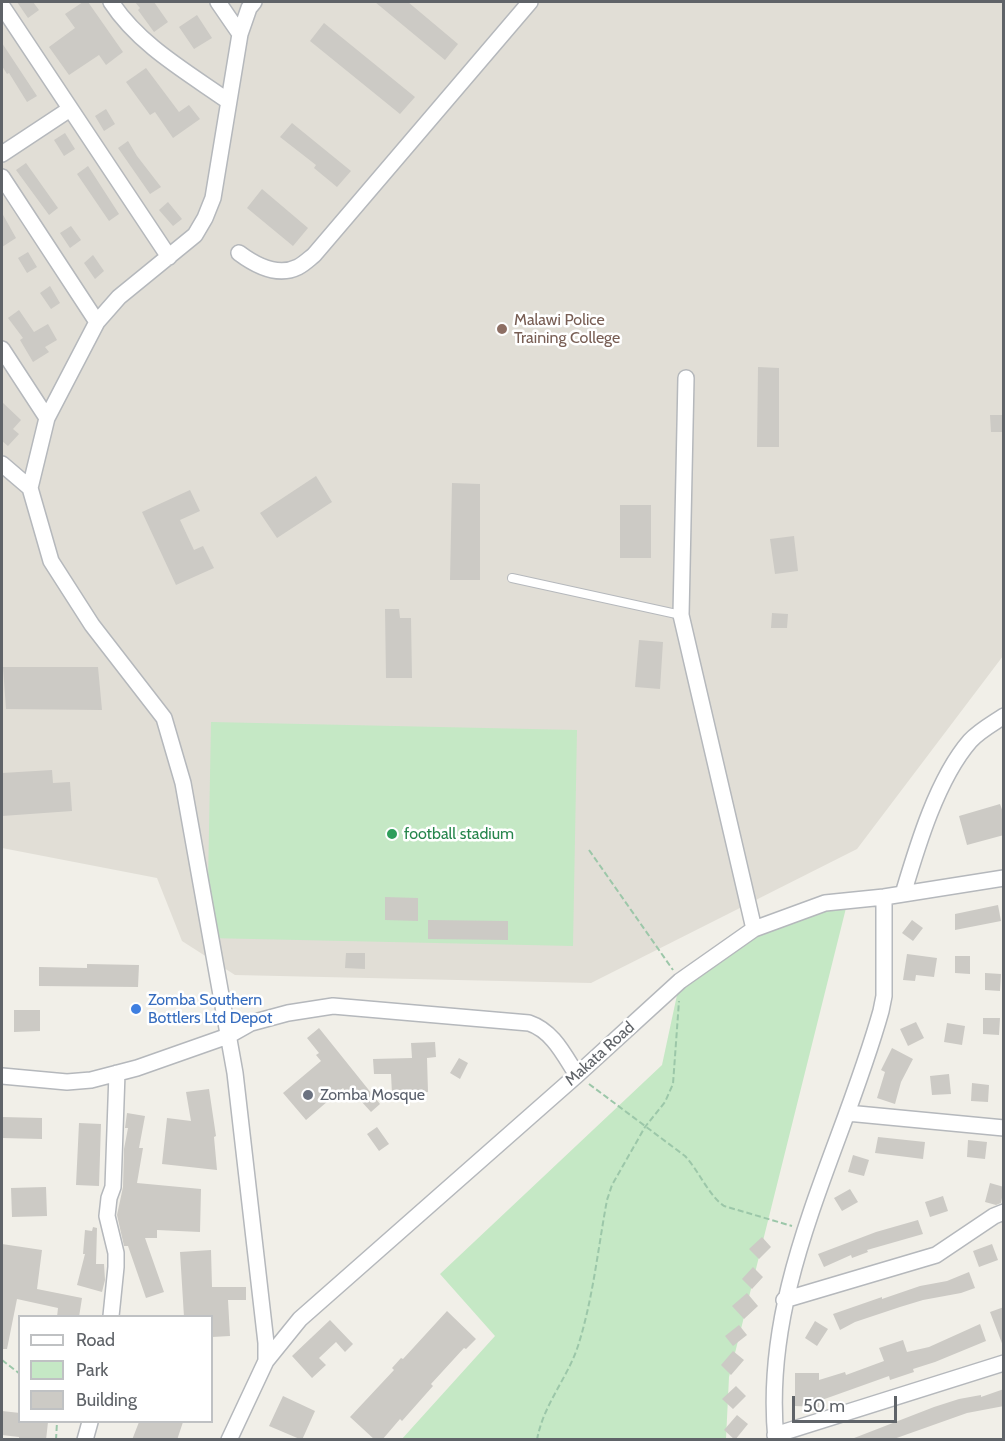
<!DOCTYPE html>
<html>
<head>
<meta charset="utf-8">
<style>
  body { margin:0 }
  #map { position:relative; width:1005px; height:1441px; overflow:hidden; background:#f1efe8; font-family:Cabin,sans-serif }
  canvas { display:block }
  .frame { position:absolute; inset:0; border:3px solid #5f6368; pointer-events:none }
  .legend { position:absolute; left:18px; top:1315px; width:195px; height:108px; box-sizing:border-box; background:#fff; border:2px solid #bfc1c3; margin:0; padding:8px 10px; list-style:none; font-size:18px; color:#5f6368 }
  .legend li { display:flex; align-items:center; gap:12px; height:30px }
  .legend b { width:30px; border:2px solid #bfc1c3 }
  .scale { position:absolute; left:792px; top:1396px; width:105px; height:27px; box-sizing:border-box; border:3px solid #5f6368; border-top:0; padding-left:8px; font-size:18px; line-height:21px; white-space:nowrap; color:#5f6368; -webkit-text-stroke:4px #fff; paint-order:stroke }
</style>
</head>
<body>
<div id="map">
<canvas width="1005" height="1441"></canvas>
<div class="frame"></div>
<ul class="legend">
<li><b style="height:8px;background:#fff"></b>Road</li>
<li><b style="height:16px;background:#c5e8c5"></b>Park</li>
<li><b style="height:16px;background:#cccac5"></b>Building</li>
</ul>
<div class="scale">50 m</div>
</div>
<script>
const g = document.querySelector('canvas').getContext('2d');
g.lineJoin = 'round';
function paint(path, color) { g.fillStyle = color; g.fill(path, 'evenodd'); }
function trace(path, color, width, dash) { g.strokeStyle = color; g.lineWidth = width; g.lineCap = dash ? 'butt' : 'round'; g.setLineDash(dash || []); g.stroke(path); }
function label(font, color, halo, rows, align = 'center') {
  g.font = font + ' Cabin,sans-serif'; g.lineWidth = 5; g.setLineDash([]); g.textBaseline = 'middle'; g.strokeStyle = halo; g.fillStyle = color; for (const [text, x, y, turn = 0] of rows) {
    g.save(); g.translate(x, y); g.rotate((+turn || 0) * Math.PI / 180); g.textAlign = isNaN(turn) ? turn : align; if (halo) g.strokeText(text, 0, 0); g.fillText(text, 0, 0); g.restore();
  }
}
paint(new Path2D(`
  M2 2H1003V656L857 849 591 983 235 975 182 941 157 878 2 848Z`), '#e1ded6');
paint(new Path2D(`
  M211 722 577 730 573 946 207 938Z
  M848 900 729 1377 726 1439 401 1440 495 1336 440 1274 662 1065 680 981 754 929Z`), '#c5e8c5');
paint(new Path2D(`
  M17 2H33L39 10 28 18Z
  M83 2H88L123 52 106 65 99 55 69 75 49 47 75 28 65 14Z
  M135 2H154L168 22 154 32 138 10 140 8Z
  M375 2H408L458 44 445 60Z
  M197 15 212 38 194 49 179 27Z
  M324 23 415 97 400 114 310 41Z
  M2 43 37 96 27 102 9 73 7 74 2 66Z
  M146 68 179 112 189 105 200 119 173 138 155 112 150 115 126 82Z
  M106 109 115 124 104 131 95 116Z
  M292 123 351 171 337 187 314 168 316 165 280 137Z
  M65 133 75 149 64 156 54 140Z
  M128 141 137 156 161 187 150 194 118 148Z
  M26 163 58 208 49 215 16 170Z
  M88 166 119 214 109 221 77 174Z
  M262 189 308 228 293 246 247 208Z
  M168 202 182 219 173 226 159 210Z
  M2 213 16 238 2 247Z
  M71 226 81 240 70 248 60 233Z
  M28 252 37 267 27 273 18 258Z
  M93 255 104 271 95 279 84 263Z
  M50 286 60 303 51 309 40 293Z
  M19 310 34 332 48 324 57 340 45 347 49 352 33 362 20 340 23 338 8 318Z
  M758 367 779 368V447H757Z
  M2 402 21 420 13 429 19 434 8 446 2 441Z
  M990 415H1004V432H991Z
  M316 476 332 502 277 538 260 513Z
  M452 483 480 484V580H450Z
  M190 490 200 511 180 520 194 550 203 546 214 568 176 585 142 512Z
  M620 505H651V558H620Z
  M794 536 798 571 775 574 770 539Z
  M385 609H399L400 618H411L412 678H386Z
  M772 613 788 614 787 628H771Z
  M639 640 663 642 660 689 635 687Z
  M3 667H98L102 710 6 709Z
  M52 770 53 783 70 782 72 811 2 816V773Z
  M1000 804 1004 815V835L967 845 959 816Z
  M385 897 418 898V921L385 920Z
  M998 905 1001 921 955 930V914Z
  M428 920 508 921V940L428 939Z
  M912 920 923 928 913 941 902 933Z
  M346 953H365V969L345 968Z
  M907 954 937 958 934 977 916 975 915 981 903 980Z
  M955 956H970V974L955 973Z
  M87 964 139 965 138 987 39 986V967L87 968Z
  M985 973 1001 974 1000 991 985 990Z
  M14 1010H40V1031L14 1032Z
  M983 1018H1000L999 1035 983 1034Z
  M916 1022 924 1038 908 1046 900 1029Z
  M947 1023 965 1026 962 1045 944 1042Z
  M319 1028 380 1104 371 1112 350 1089 346 1092 343 1088 306 1120 283 1093 321 1061 316 1055 319 1053 307 1038Z
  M435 1042 436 1057 427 1058 428 1092 392 1094 391 1074H374L373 1059 412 1058 411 1043Z
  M892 1048 913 1059 901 1082 895 1104 877 1098 885 1072 881 1070Z
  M459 1058 468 1063 460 1079 450 1073Z
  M949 1074 951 1094 932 1095 930 1076Z
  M972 1083 989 1085 988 1102 971 1101Z
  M209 1089 216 1136 214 1137 217 1170 162 1164 167 1118 191 1121 186 1092Z
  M127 1113 145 1116 139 1148H143L137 1183 201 1189 200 1232 157 1230V1238H145L164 1292 146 1298 128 1246H124L117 1215 123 1187 124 1149 128 1128H125Z
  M2 1117 42 1118V1139L2 1138Z
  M79 1123 101 1124 99 1186 76 1185Z
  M377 1127 389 1144 379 1151 367 1134Z
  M878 1137 925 1142 923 1159 875 1153Z
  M968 1140 987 1142 985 1159 967 1157Z
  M853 1155 869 1160 864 1176 848 1172Z
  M990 1183 1004 1187 1001 1203 996 1205 985 1202Z
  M46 1187 47 1216 12 1217 11 1188Z
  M850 1189 858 1202 842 1211 834 1198Z
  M943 1196 948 1211 930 1217 925 1202Z
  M918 1220 923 1234 867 1250 868 1252 852 1258 851 1255 824 1267 818 1254 876 1232Z
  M93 1227 97 1228 96 1264H104L105 1280 102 1292 77 1285 85 1254H83L85 1230 92 1231Z
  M762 1237 771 1247 759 1259 749 1249Z
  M2 1244 42 1250 37 1289 82 1298 79 1317H57L58 1308 17 1299 7 1349H2Z
  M992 1244 998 1260 979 1267 973 1251Z
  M211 1250 212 1287H246V1300H228L230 1336 212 1337V1317H184L180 1252Z
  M753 1267 763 1277 752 1289 742 1279Z
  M969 1272 975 1288 961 1293 923 1300 900 1307 855 1322 840 1330 833 1314 882 1297V1299L920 1286 947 1281Z
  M747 1293 758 1306 744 1319 732 1306Z
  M1004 1307V1346H1003L990 1312Z
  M447 1311 476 1339 466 1349 464 1348 431 1384 433 1386 402 1421 400 1419 382 1440H375L350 1417 394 1370 392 1368 401 1358 403 1359Z
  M330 1320 353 1344 345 1352 336 1342 319 1358 326 1365 312 1378 292 1356Z
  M815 1321 828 1329 817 1346 805 1338Z
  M980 1324 986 1341 935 1362 913 1369 914 1372 890 1380 889 1376 819 1401V1407L795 1406V1373H819V1380L845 1372 846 1375 884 1361 879 1348 903 1340 907 1352 929 1347Z
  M739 1325 747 1335 733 1346 725 1336Z
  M733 1351 744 1360 731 1375 721 1365Z
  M736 1386 746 1396 733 1409 722 1399Z
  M1004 1389V1406L967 1413 891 1440H849L934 1407 959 1399 981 1395V1397Z
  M283 1396 315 1411 302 1440 269 1426Z
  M2 1411 20 1413V1422H48L46 1440H19V1437L2 1435Z
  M737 1415 748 1424 735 1440 724 1430Z
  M139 1422H183L177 1440H132Z`), '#cccac5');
const service = new Path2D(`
  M512 578 681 615`);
const minor = new Path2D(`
  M111 2C139 45 187 72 228 101
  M218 2 240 34
  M2 6 169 257
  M2 154 70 109
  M2 177 97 322
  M239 253C255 265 278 277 298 267 304 264 309 259 314 255L530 2
  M2 349 47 418
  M686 378 681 615 754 929
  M2 464 30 488
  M903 894C917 847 937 779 970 741 979 731 992 724 1004 716
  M2 1076 67 1082 91 1080 137 1068 228 1036 251 1023 288 1013 333 1006 529 1023C553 1031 564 1055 577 1075
  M847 1113 1004 1128
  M784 1300 936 1255 994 1216 1004 1212
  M111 1316 116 1267V1253L107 1216 109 1198 113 1187 117 1073
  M266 1361 300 1319 577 1075 680 981 754 929 825 903 884 897 1004 878
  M775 1435 1004 1363
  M85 1440 90 1422
  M229 1440 266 1361V1343L235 1073 183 783 164 718 92 625 51 561 30 488 47 418 97 322 119 297 195 235 205 218 213 198 240 34 249 8 254 2
  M776 1440C761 1287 841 1154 881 1011L884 996V897`);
trace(service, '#b5b8bc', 10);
trace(minor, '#b5b8bc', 18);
trace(new Path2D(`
  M589 850 673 970
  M589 1084 685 1156C699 1171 709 1196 724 1206L792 1226
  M2 1360 20 1374
  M56 1440 57 1422
  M537 1440C543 1405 567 1379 578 1346 593 1299 598 1248 607 1200L612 1185 645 1127 665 1102 673 1084 679 1001`), '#9cc7a9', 2, [6, 3]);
trace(service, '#fff', 8);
trace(minor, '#fff', 15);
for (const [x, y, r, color] of [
  [502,329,6,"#8d6e63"],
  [392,834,6,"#2e9e5b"],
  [136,1009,6,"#3f7fe0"],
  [308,1095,6,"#6b7280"]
]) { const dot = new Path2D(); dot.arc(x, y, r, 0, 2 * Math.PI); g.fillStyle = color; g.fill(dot); trace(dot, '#fff', 2); }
label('16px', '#785e54', '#fff', [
  ["Malawi Police",514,320],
  ["Training College",514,338]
], 'left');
label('16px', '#27864d', '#fff', [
  ["football stadium",404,834]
], 'left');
label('16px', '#366cbe', '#fff', [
  ["Zomba Southern",148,1000],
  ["Bottlers Ltd Depot",148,1018]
], 'left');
label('16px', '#5f6368', '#fff', [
  ["Makata Road",600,1054,-42]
]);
label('16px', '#5b616d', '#fff', [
  ["Zomba Mosque",320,1095]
], 'left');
</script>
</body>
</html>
